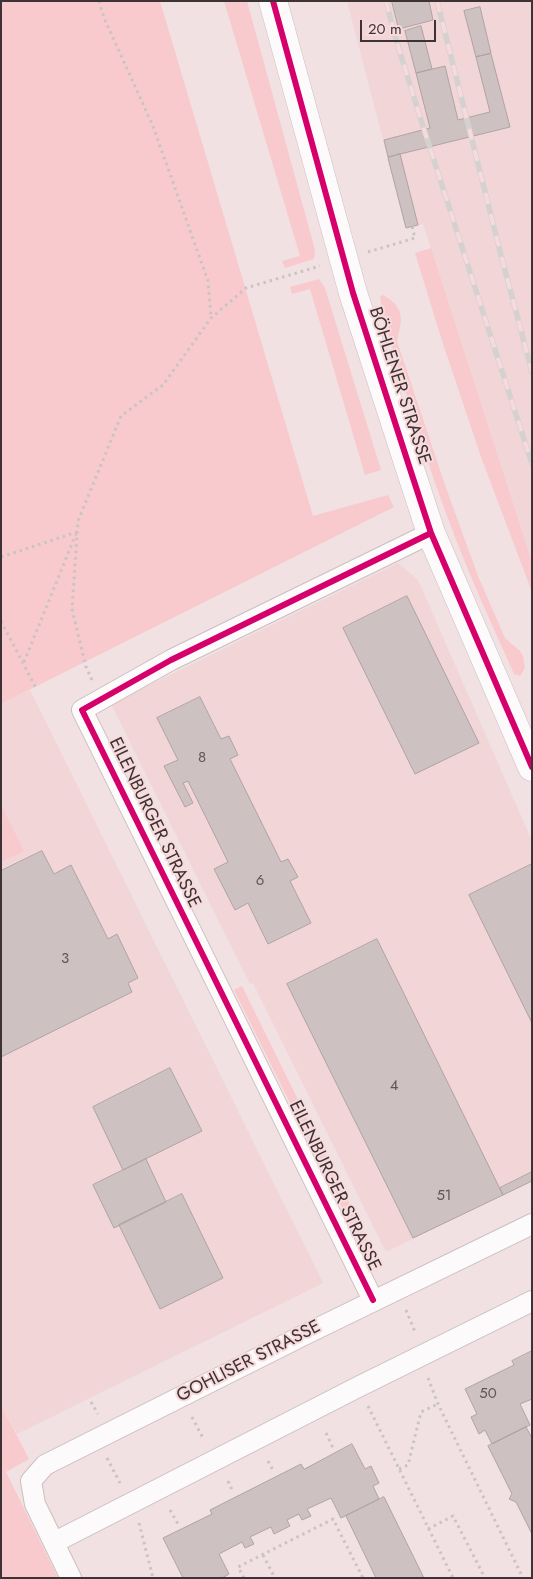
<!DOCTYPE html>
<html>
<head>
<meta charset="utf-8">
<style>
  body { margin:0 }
  #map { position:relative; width:533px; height:1579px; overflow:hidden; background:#f1e1e2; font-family:Jost,sans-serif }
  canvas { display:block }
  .frame { position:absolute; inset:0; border:2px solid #3e3334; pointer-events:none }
  .scale { position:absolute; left:360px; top:20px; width:76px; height:22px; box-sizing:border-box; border:2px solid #3e3334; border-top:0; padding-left:6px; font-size:15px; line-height:18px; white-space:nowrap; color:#3e3334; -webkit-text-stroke:4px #f7dbdc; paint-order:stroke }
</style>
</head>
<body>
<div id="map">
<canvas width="533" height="1579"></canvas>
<div class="frame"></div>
<div class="scale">20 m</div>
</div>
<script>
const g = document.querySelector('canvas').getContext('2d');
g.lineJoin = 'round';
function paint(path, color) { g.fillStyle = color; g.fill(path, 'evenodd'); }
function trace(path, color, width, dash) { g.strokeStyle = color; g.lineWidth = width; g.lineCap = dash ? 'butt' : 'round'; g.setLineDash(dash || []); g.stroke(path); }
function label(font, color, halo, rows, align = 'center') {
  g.font = font + ' Jost,sans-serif'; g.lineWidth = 4; g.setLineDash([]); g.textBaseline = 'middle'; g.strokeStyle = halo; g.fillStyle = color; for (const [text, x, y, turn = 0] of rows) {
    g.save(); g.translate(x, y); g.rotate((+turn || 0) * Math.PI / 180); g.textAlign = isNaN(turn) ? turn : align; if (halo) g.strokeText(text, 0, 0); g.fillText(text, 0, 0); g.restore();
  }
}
paint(new Path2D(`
  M347 1H532V562L423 224 406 228Z
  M398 563 418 580 532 841 530 843 532 848V1181L386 1252 253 983 250 984 111 704Z
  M30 690 323 1283 17 1434 1 1405V704Z`), '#f1d5d7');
paint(new Path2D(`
  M1 1H160L313 516 388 495 394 507 1 704Z
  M224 1H247L315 250 314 259 285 268 282 261 300 256Z
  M431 248 532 562V592L481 457 442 341 415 253Z
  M319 279 325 288 381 470 365 475 310 289 292 294 290 287Z
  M383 295C406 308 402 320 397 341L445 485 478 576 505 638 520 651 523 656 525 668 520 676 514 674C494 629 473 584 455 537 427 465 405 391 383 316L380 297Z
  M1 805 24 851 1 862Z
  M242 986 376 1258 369 1262 234 990Z
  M1 1405 29 1459 6 1472 58 1578H1Z`), '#f8cacd');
const building = new Path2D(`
  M392 1H429L433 20 399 29Z
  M480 7 491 53 476 57 464 11Z
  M421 26 432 69 416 73 405 31Z
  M491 54 510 127 388 157 384 140 430 128 416 73 445 66 458 120 490 112 476 57Z
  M400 154 418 225 406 228 388 158Z
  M407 596 479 743 415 774 343 628Z
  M200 697 221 739 229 736 238 755 230 759 281 862 288 859 298 877 290 881 311 923 268 944 248 903 235 910 214 869 228 862 188 781 183 783 193 803 185 807 164 766 178 760 157 718Z
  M42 851 54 874 71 865 108 939 117 934 138 978 128 983 132 992 1 1057V871Z
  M532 864V1023L469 895Z
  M377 939 503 1195 413 1238 287 984Z
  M170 1068 202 1131 123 1170 93 1107Z
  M146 1159 166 1202 114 1228 93 1185Z
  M532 1172V1181L503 1195 500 1188Z
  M182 1194 223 1278 160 1309 119 1225Z
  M532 1351V1399L520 1404 530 1425 492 1444 485 1430 479 1434 471 1417 477 1414 465 1389 514 1365 512 1361Z
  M526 1427 532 1438V1534L516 1502 509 1499 512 1494 488 1446Z
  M352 1444 365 1469 371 1466 379 1483 373 1486 379 1499 341 1518 331 1498 307 1509 311 1516 302 1520 299 1514 287 1520 290 1526 274 1534 271 1527 250 1537 254 1544 245 1548 242 1542 219 1554 229 1574 222 1578H183L163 1538 212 1514 210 1510 301 1464 304 1469Z
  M384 1497 424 1578H376L346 1516Z`);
paint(building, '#cec1c2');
trace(building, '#b0a3a4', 1);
const street = new Path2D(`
  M373 1300 82 710 171 660 431 533
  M55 1542 358 1387 532 1301
  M71 1578 35 1504 31 1481 45 1465 306 1334 532 1224`);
const secondary = new Path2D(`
  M273 1 353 293 412 475 431 533 532 767`);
trace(street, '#ccbfc0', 22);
trace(secondary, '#ccbfc0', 29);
trace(new Path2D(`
  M99 1 104 18 153 126 208 281 211 317
  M368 252 415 238 412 226
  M1 557 77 532
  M1 621 37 690
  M24 662 76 534
  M92 680 86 667 72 609 78 521 121 416 163 385 211 318 246 288 320 266
  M406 1310 416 1334
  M428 1378 438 1404 523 1578
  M91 1402 98 1414
  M368 1406 453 1578
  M192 1417 204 1440
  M326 1433 333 1448
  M107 1458 120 1483
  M268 1461 274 1472
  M399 1469 408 1465 421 1412 438 1404
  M228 1481 233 1492
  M170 1510 178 1524
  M139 1523 153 1578
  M428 1529 453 1516 485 1578
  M263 1555 275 1578
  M244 1578 238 1567 333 1519 363 1578`), '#c9c4c4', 3, [2.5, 4]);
trace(street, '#fdfafb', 20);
trace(secondary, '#fdfafb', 28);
const rail = new Path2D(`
  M386 1 395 36 420 117 532 464
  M437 1 502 259 532 372`);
trace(rail, '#d6d1d1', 5.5);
trace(rail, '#f7dbdc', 4, [11]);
trace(new Path2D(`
  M273 1 353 293 412 475 431 533 532 767
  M373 1300 82 710 171 660 431 533`), '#d6006c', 6);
label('15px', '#625658', null, [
  ["8",202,758],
  ["6",260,881],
  ["3",65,959],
  ["4",394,1086],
  ["51",444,1196],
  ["50",488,1394]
]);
label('18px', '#3e3334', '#f7dbdc', [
  ["BÖHLENER STRASSE",399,386,72],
  ["EILENBURGER STRASSE",154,823,64],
  ["EILENBURGER STRASSE",334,1186,64],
  ["GOHLISER STRASSE",249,1362,-27]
]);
</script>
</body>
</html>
